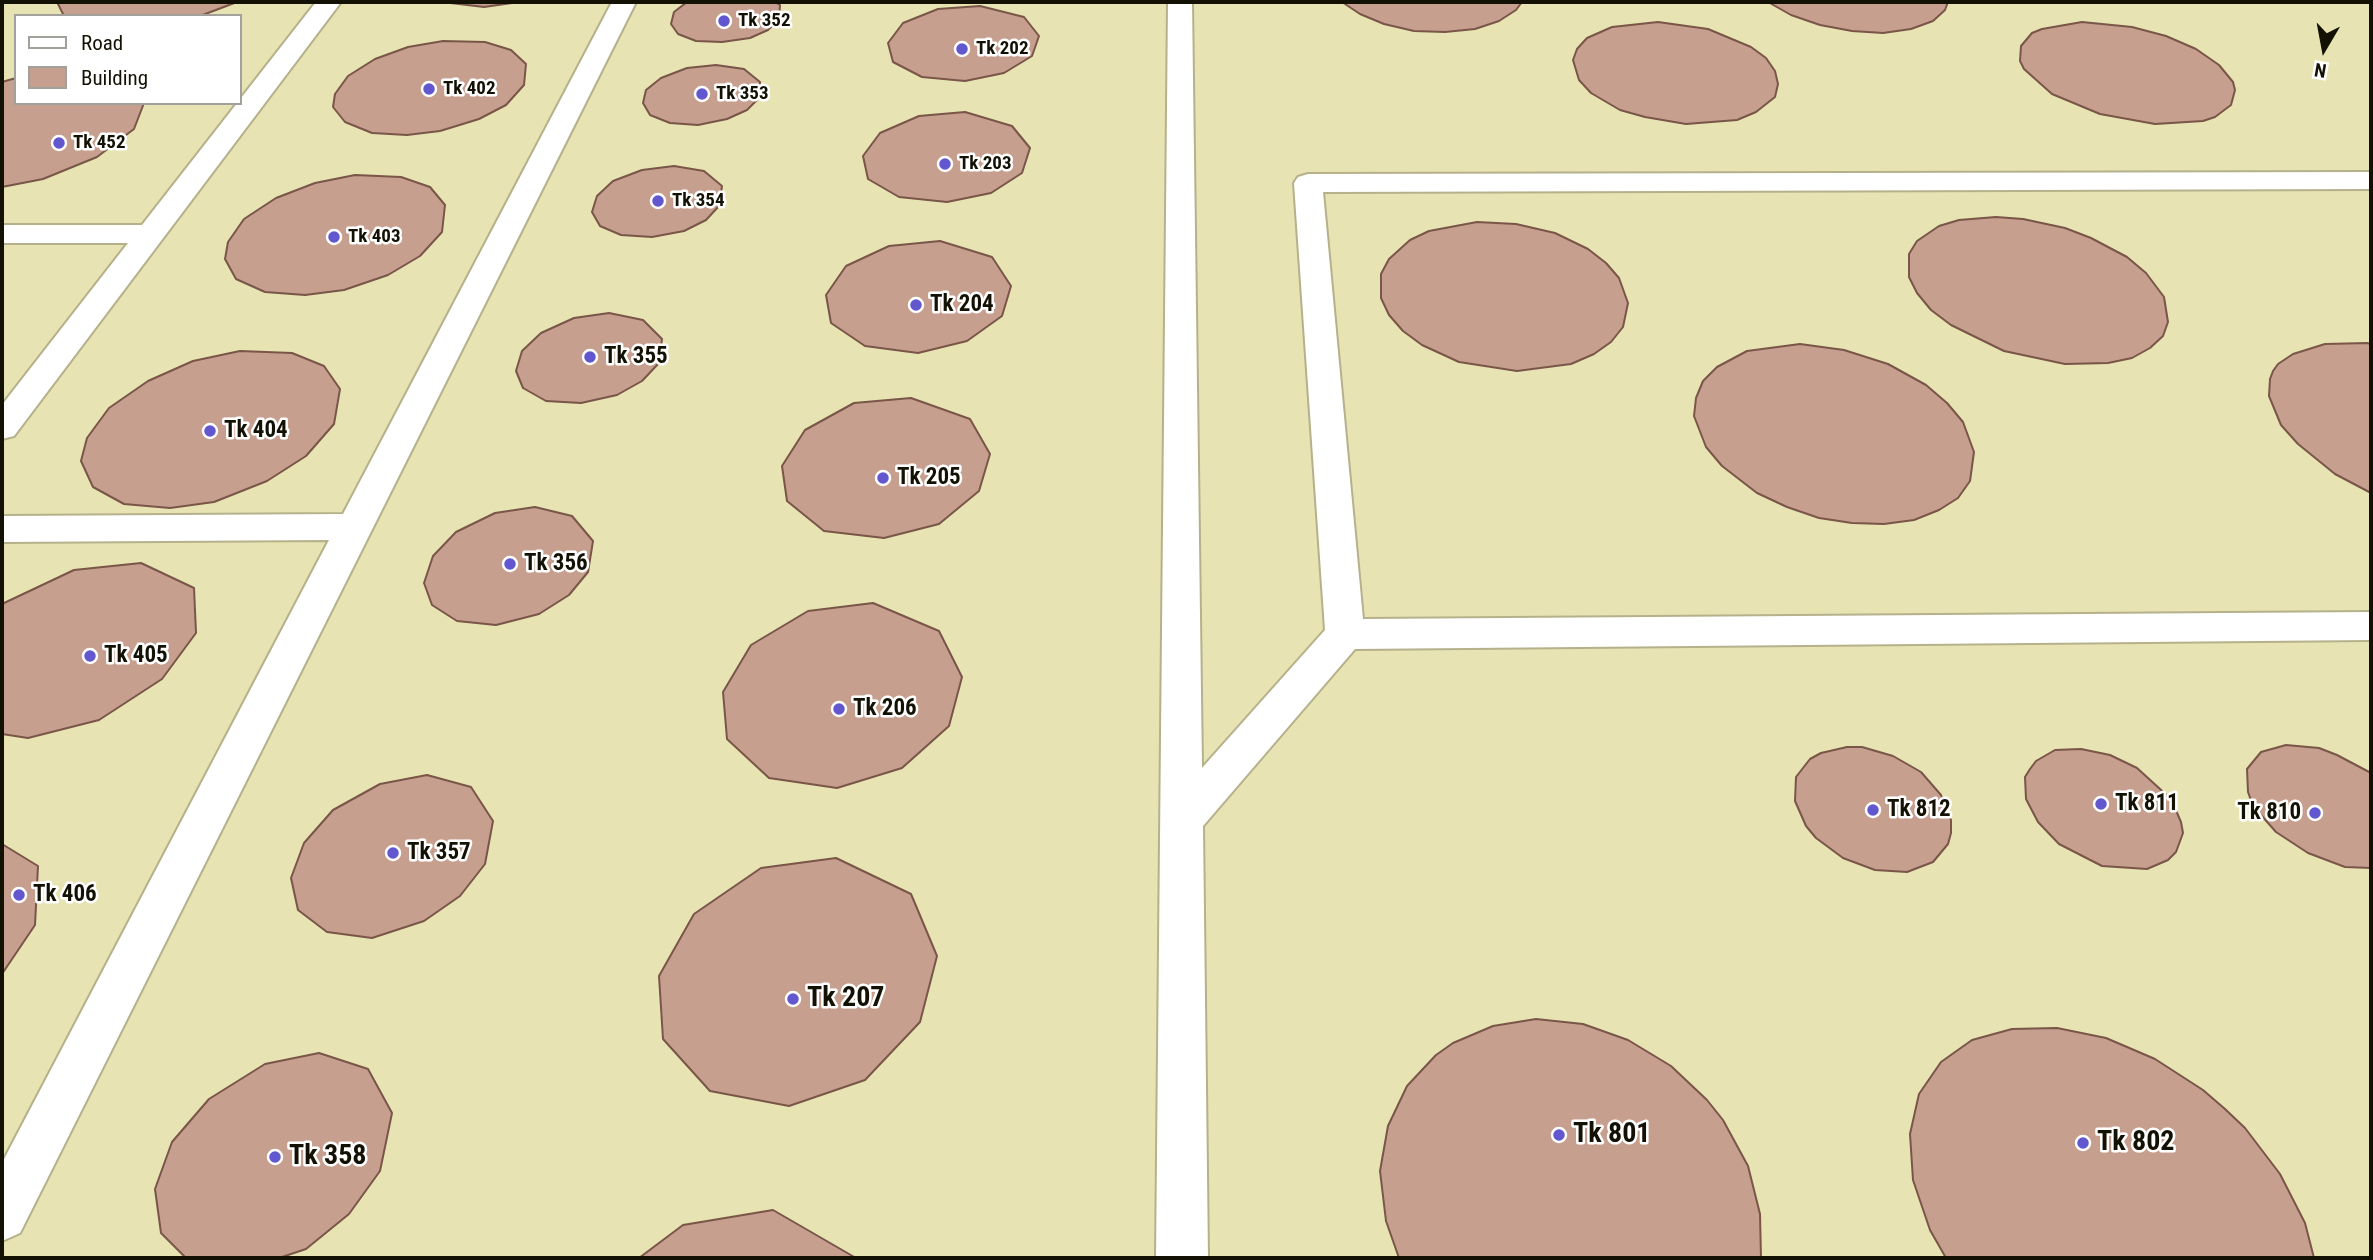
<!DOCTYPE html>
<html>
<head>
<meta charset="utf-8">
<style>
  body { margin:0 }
  #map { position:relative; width:2373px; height:1260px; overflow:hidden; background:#efebc3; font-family:"Roboto Condensed",sans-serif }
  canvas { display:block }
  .frame { position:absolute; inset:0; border:4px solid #131104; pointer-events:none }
  .legend { position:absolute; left:14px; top:14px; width:228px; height:91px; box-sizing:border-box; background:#fff; border:2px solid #a1a09b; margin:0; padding:9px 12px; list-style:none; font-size:21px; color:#131104 }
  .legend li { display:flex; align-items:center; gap:14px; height:35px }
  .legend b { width:35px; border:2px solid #a1a09b }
  .north { position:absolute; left:2289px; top:14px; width:70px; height:70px; -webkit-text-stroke:5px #fff; paint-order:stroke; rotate:190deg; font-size:19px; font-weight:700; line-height:28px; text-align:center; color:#131104 }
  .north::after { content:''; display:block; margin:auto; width:24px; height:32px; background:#131104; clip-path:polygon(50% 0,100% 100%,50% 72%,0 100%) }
</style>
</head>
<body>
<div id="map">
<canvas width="2373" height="1260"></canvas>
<div class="frame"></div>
<ul class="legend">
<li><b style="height:9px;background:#fff"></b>Road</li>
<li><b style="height:19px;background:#c69f8f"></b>Building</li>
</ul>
<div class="north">N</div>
</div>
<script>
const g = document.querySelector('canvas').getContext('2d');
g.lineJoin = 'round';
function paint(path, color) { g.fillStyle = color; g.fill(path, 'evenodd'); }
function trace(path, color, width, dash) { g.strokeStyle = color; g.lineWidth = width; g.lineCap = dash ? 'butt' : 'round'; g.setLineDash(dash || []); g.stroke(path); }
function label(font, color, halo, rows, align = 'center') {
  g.font = font + ' "Roboto Condensed",sans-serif'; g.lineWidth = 5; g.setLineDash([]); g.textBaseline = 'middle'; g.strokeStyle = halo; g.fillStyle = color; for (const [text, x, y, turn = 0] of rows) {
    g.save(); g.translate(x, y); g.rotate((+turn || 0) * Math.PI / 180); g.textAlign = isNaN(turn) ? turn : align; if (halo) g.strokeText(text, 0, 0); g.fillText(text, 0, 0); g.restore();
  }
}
paint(new Path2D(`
  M2 2H2371V1258H2ZM16 16H240V103H16Z`), '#e7e3b3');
const building = new Path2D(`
  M57 2H237L200 16H64Z
  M442 2H519L484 7Z
  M687 2H775L780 5 779 19 768 30 750 38 722 42 696 41 678 34 671 24 674 12Z
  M1342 2H1522L1516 10 1499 21 1475 29 1445 32 1414 31 1384 24 1360 14Z
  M1768 2H1948L1945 10 1933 21 1911 29 1883 33 1852 31 1820 25 1791 15Z
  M980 6 1024 17 1039 36 1032 56 1004 73 965 81 922 77 893 62 888 43 903 23 938 9Z
  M1658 22 1708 29 1751 47 1766 58 1775 71 1778 84 1775 97 1756 112 1737 120 1686 124 1645 117 1620 110 1591 93 1579 80 1573 60 1577 49 1587 38 1612 27Z
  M2082 22 2132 27 2166 36 2196 49 2219 65 2233 82 2235 90 2231 105 2215 117 2203 121 2155 124 2100 114 2052 94 2024 69 2020 61 2021 46 2032 33 2042 29Z
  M443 41 485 42 511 50 526 64 524 85 506 105 479 119 440 131 407 135 372 133 345 122 333 107 335 94 348 76 375 59 408 47Z
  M716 65 744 69 760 82 759 98 747 110 727 119 698 125 670 123 650 115 643 103 646 90 661 78 687 68Z
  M16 78V103H144L134 129 97 157 43 179 2 187V82Z
  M965 112 1012 126 1030 148 1022 173 991 193 947 202 899 197 868 179 863 156 880 133 919 116Z
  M674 166 704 171 722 186 719 206 706 220 684 231 652 237 621 235 600 226 592 212 597 196 613 181 642 170Z
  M355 175 401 177 430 187 445 205 442 232 420 256 388 275 344 290 305 295 265 292 236 279 225 259 228 242 244 219 276 198 315 183Z
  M1996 217 2023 219 2065 228 2091 238 2127 257 2146 273 2164 297 2168 322 2163 336 2150 348 2132 358 2108 363 2065 364 2004 351 1951 325 1931 310 1917 293 1909 277V254L1917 241 1939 226 1959 220Z
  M1477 222 1516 224 1555 233 1588 249 1606 263 1619 278 1628 303 1623 327 1611 342 1594 354 1571 364 1517 371 1459 362 1422 345 1403 331 1389 315 1381 298V274L1389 259 1410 240 1429 231Z
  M940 241 992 257 1011 286 1002 316 967 341 918 353 865 346 831 323 826 295 846 266 889 246Z
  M609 313 643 320 662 339 659 363 642 381 617 395 581 403 546 401 523 388 516 371 522 351 541 333 574 318Z
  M2367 343 2371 344V493L2335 474 2298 444 2281 425 2269 396 2270 379 2273 371 2278 364 2293 354 2325 344Z
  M1800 344 1844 350 1888 364 1926 385 1947 403 1963 422 1974 452 1970 481 1958 498 1939 510 1914 520 1884 524 1852 523 1819 518 1787 507 1757 493 1722 466 1706 447 1694 416 1696 398 1703 381 1717 367 1747 351Z
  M240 351 292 353 324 366 340 389 334 424 306 456 267 481 214 502 170 508 124 504 93 487 81 461 87 438 109 408 148 381 193 361Z
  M911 398 970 419 990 454 979 491 939 524 884 538 824 531 787 501 782 466 805 430 854 403Z
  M535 507 572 516 593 541 588 572 569 595 539 614 496 625 457 621 432 605 424 583 433 556 456 532 495 513Z
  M141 563 194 588 196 633 162 679 99 720 28 738 2 734V604L74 570Z
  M873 603 939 631 962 677 949 726 902 768 837 788 769 778 727 739 723 692 751 645 808 611Z
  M2286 745 2319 748 2337 755 2371 773V868L2345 867 2308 853 2276 832 2253 806 2248 792 2247 769 2261 752Z
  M1847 747H1862L1893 756 1921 772 1941 795 1951 820V833L1948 844 1933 862 1907 872 1875 870 1843 858 1816 838 1806 826 1795 801 1796 777 1810 759 1821 753Z
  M2081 749 2110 755 2137 768 2171 799 2181 822 2183 833 2176 852 2168 860 2147 869 2102 866 2059 844 2038 822 2026 799 2025 777 2030 769 2036 761 2055 750Z
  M427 775 471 787 493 821 485 864 460 896 424 921 372 938 327 932 298 910 291 878 304 843 333 810 380 784Z
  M2 844 38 866 35 925 2 974Z
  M836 858 911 894 937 956 920 1022 865 1080 789 1106 710 1091 663 1039 659 976 694 914 761 868Z
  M1536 1019 1583 1024 1628 1040 1671 1066 1707 1100 1723 1120 1748 1166 1760 1214 1761 1258H1399L1386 1221 1380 1171 1388 1126 1407 1086 1436 1055 1453 1043 1493 1026Z
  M2057 1028 2106 1038 2155 1059 2203 1090 2225 1109 2245 1128 2280 1174 2305 1223 2314 1258H1946L1930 1230 1913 1180 1910 1134 1919 1094 1941 1062 1972 1040 2012 1029Z
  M319 1053 368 1069 392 1113 380 1171 349 1214 306 1249 279 1258H186L161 1233 155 1189 172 1142 209 1099 265 1064Z
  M773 1210 856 1258H639L683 1225Z`);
paint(building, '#c69f8f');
trace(building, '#795648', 2);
const minor = new Path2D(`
  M316 2H341L14 436 2 439V405L128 243H2V225H142Z
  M612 2H636L20 1233 2 1241V1163L329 540 2 542V516L343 514Z
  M1168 2H1192L1202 768 1325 630 1294 183 1298 177 1308 174 2371 172V189L1323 192 1363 619 2371 612V640L1355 649 1203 826 1208 1258H1156Z`);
trace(minor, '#b5b18b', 4);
paint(minor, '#fff');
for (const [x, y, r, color] of [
  [724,21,7,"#6357d0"],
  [962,49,7,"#6357d0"],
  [429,89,7,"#6357d0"],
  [702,94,7,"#6357d0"],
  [59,143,7,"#6357d0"],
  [945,164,7,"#6357d0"],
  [658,201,7,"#6357d0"],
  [334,237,7,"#6357d0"],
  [916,305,7,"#6357d0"],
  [590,357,7,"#6357d0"],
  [210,431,7,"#6357d0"],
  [883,478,7,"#6357d0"],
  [510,564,7,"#6357d0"],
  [90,656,7,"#6357d0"],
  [839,709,7,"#6357d0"],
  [2101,804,7,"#6357d0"],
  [1873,810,7,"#6357d0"],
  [2315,813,7,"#6357d0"],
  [393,853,7,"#6357d0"],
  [19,895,7,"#6357d0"],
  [793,999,7,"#6357d0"],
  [1559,1135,7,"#6357d0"],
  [2083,1143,7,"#6357d0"],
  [275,1157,7,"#6357d0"]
]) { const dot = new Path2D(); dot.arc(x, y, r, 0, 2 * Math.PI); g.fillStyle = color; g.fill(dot); trace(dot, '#fff', 2.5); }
label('bold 19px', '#131104', '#fff', [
  ["Tk 352",738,21],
  ["Tk 202",976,49],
  ["Tk 402",443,89],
  ["Tk 353",716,94],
  ["Tk 452",73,143],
  ["Tk 203",959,164],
  ["Tk 354",672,201],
  ["Tk 403",348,237]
], 'left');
label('bold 23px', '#131104', '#fff', [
  ["Tk 204",930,305],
  ["Tk 355",604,357],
  ["Tk 404",224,431],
  ["Tk 205",897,478],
  ["Tk 356",524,564],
  ["Tk 405",104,656],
  ["Tk 206",853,709],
  ["Tk 811",2115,804],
  ["Tk 812",1887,810],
  ["Tk 810",2301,813,"right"],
  ["Tk 357",407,853],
  ["Tk 406",33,895]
], 'left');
label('bold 28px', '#131104', '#fff', [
  ["Tk 207",807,999],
  ["Tk 801",1573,1135],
  ["Tk 802",2097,1143],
  ["Tk 358",289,1157]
], 'left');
</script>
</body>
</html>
